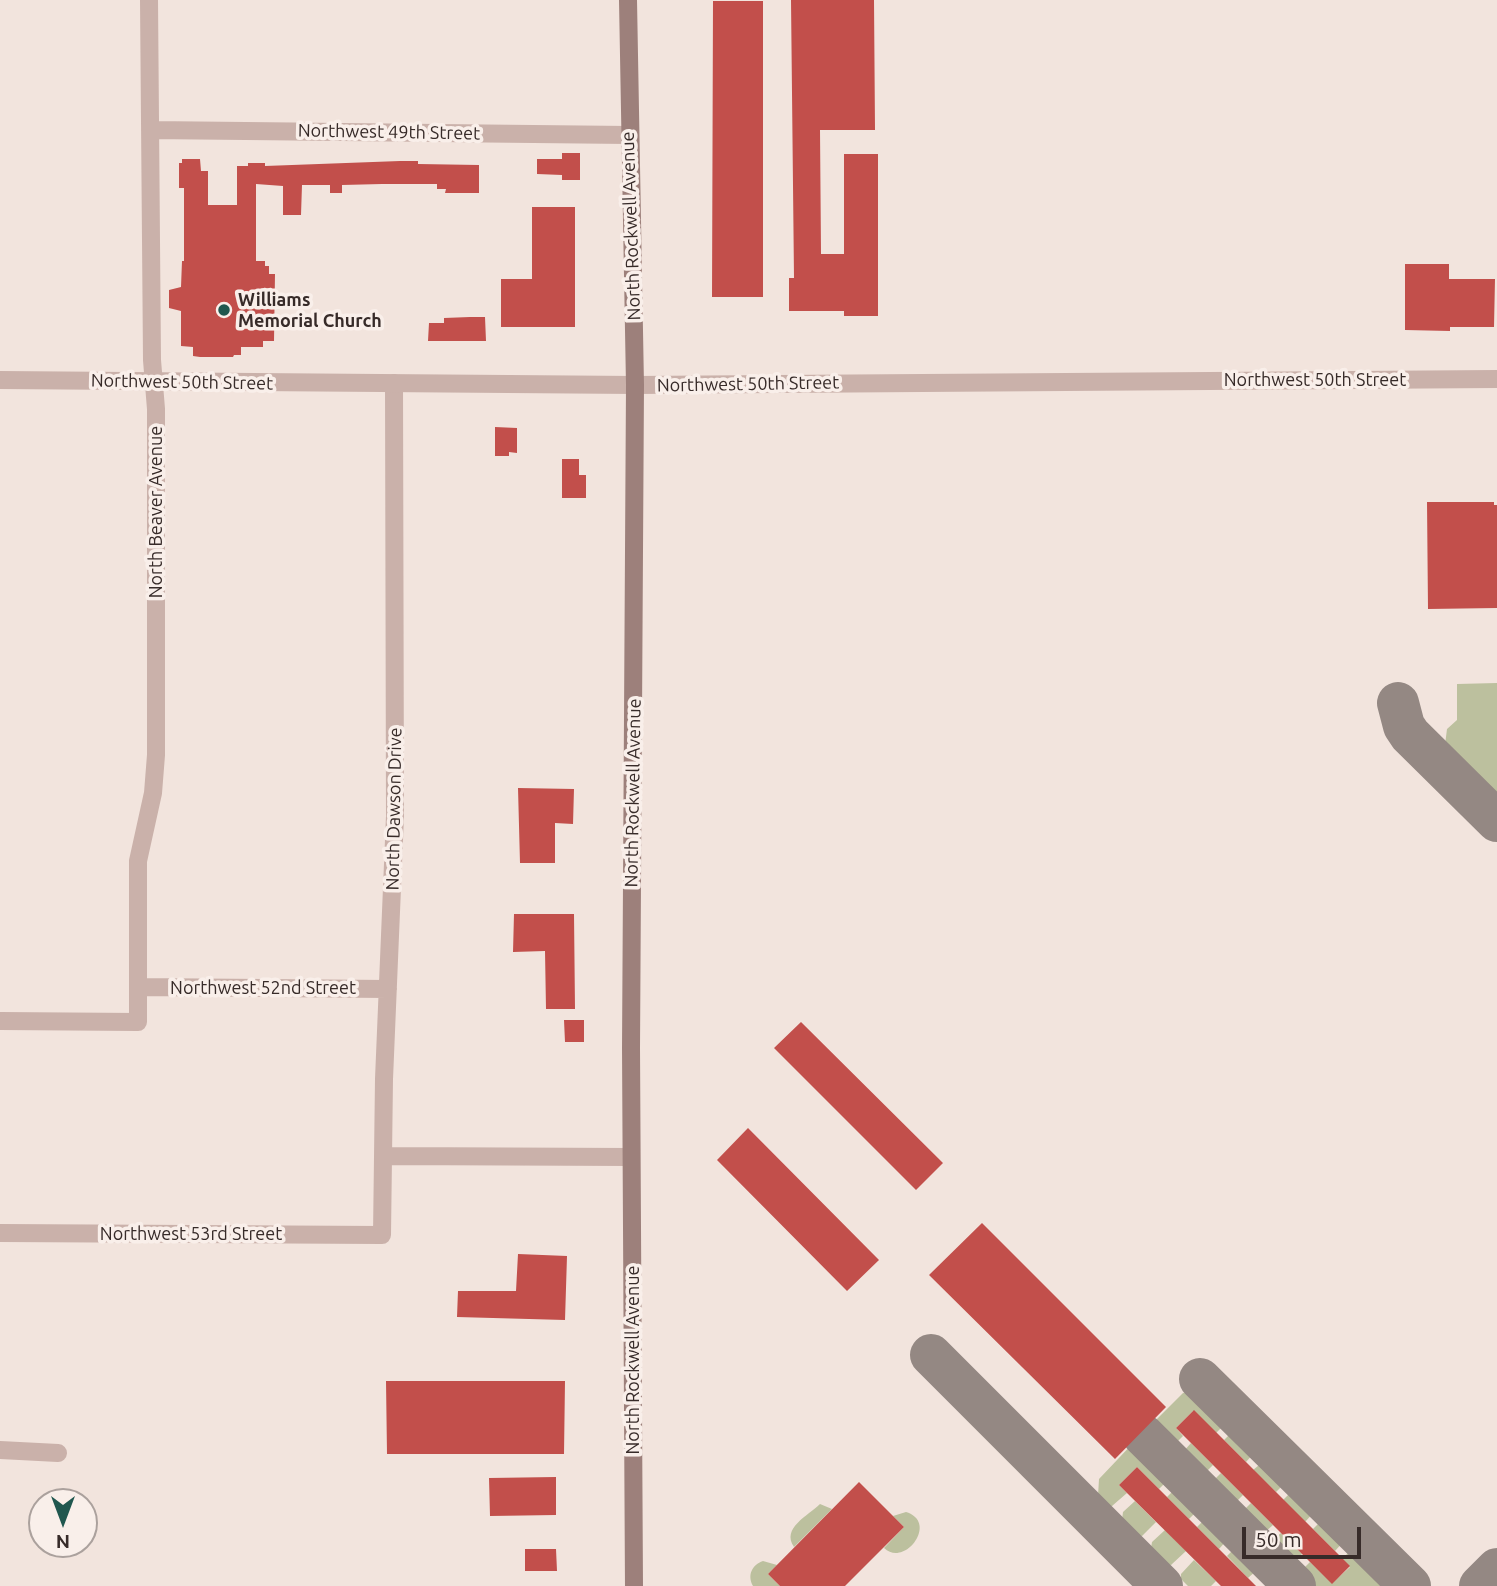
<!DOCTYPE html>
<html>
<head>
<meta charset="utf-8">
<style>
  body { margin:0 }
  #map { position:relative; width:1497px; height:1586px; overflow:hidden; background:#f2e4dd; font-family:Ubuntu,sans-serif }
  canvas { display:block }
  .north { position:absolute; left:28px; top:1488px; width:70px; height:70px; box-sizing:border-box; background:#f9efea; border:2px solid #aba19d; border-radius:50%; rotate:180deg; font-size:19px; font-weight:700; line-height:28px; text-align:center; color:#372b29 }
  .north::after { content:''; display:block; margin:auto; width:24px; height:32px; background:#20574f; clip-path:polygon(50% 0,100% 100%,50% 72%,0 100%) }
  .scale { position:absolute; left:1242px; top:1527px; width:119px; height:32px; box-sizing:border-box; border:4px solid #372b29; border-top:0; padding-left:9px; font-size:21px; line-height:24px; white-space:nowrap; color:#372b29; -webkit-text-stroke:5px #f9efea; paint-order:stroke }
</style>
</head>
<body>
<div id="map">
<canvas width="1497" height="1586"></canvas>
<div class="north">N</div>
<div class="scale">50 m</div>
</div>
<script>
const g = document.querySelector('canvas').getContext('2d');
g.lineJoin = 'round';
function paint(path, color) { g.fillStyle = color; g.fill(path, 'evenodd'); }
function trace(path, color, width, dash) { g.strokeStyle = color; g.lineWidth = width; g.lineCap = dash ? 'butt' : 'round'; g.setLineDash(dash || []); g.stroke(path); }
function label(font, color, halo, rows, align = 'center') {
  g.font = font + ' Ubuntu,sans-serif'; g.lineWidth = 7; g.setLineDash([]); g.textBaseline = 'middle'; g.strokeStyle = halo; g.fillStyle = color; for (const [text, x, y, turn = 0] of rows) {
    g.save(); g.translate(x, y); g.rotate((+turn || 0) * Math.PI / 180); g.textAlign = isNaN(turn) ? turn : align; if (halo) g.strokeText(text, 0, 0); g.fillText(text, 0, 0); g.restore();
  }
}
paint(new Path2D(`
  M1497 683V797L1445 745 1447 729 1457 720V684Z
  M1191 1391H1201L1224 1415 1225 1424 1216 1433 1193 1411 1176 1428 1183 1436 1175 1444 1164 1442 1149 1427 1183 1393Z
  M1238 1431 1254 1444V1453L1246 1462 1224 1440 1231 1433Z
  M1136 1440 1168 1472 1167 1481 1159 1489 1137 1467 1119 1485 1127 1493 1112 1506H1107L1098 1496 1099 1479Z
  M1191 1443 1213 1465 1205 1473H1195L1184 1461 1183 1452Z
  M1264 1461 1274 1464 1285 1475V1483L1276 1492 1253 1470Z
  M1221 1473 1243 1495 1235 1503H1225L1213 1491V1481Z
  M1175 1489H1186L1198 1502 1197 1511 1189 1519 1167 1497Z
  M1292 1491 1302 1492 1313 1503 1315 1511 1305 1522 1283 1500Z
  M1135 1501 1156 1522 1142 1536 1137 1535 1122 1520 1123 1512Z
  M1251 1503 1273 1525 1264 1533 1255 1532 1243 1520V1511Z
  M820 1504 832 1509 794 1547C781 1528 808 1516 820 1504Z
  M906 1512C939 1522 905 1568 884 1548L904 1527 893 1516Z
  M1205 1519H1216L1227 1531V1540L1219 1549 1197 1527Z
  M1321 1521H1331L1343 1533 1344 1541 1335 1551 1313 1529Z
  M1165 1530 1186 1551 1171 1565 1166 1564 1151 1548 1152 1542Z
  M1281 1533 1302 1554 1294 1562H1284L1273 1551V1540Z
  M1235 1548 1245 1549 1257 1561V1570L1248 1578 1227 1556Z
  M1351 1550H1360L1396 1586H1308L1302 1580V1570L1310 1562 1332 1583 1350 1567 1342 1559Z
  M1194 1560 1216 1581 1211 1586H1188L1181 1579V1574Z
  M763 1561 777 1565 768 1574 780 1586H753C747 1575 752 1565 763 1561Z`), '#bcc09e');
trace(new Path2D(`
  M1398 703 1404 726 1410 735 1497 821
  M931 1355 1162 1586
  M1200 1379 1410 1586
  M1143 1435 1295 1586
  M1480 1586 1497 1569`), '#948883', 42);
paint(new Path2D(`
  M791 0H874L875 130H820L821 254H844V154H878V316H844V311H789V278H794Z
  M713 1H763V297H712Z
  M562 153H580V180H562V175L537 174V159H562Z
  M182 159H200L201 171H208V205H237V166H248V163H265V166L400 161H418V164L479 165V193H445L446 189H437V184H382L342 185V193H330V185H302L301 215H283V186L256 184V261H265V266H269V274H275L274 341H263V347H241V355H234L233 357H200L193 356V347L181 346V311L169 308V290L181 287 182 261H184V188H179V163H182Z
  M532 207H575V327H501V279H532Z
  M1405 264H1449V279H1495L1494 327H1450V331L1405 330Z
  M470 317H485L486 341H428L429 323H444V318Z
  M495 427 517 428V453L509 452V456H495Z
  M562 459H579V475H586V498H562Z
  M1427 502H1494V505H1497V608L1428 609Z
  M518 788 574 789 573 824 555 823V863H520Z
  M514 914H574L575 1009H546L545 951 513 952Z
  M564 1020H584V1042H565Z
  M801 1022 943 1163 916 1190 774 1048Z
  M748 1128 879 1260 847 1291 717 1160Z
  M982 1223 1166 1407 1115 1459 929 1275Z
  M518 1254 567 1256 565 1320 457 1317 458 1291H516Z
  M386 1381H565L564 1454H387Z
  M1194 1410 1350 1566 1332 1584 1176 1428Z
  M1137 1467 1256 1586H1221L1127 1493 1119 1485Z
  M556 1477V1515L490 1516 489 1478Z
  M859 1482 904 1527 845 1586H780L768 1574Z
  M525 1549H556L557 1571H525Z`), '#c24f4b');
trace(new Path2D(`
  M150 130 629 135
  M138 987 388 989
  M0 1021 138 1022V861L153 793 156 755V409L152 360 149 0
  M384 1156 631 1157
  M0 1233 382 1235 384 1079 395 816 394 383
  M0 1450 58 1453`), '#cab1aa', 18);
trace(new Path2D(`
  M0 380 635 385 1497 379`), '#cab1aa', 18);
trace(new Path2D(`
  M628 0 635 385 631 1047 634 1586`), '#9d807b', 18);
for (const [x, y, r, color] of [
  [224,310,7,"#20574f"]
]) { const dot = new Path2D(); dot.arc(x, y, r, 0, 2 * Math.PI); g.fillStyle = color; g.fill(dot); trace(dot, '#f9efea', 2.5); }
label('18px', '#372b29', '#f9efea', [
  ["Northwest 49th Street",389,132,1],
  ["North Rockwell Avenue",631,226,-92],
  ["Northwest 50th Street",1315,380],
  ["Northwest 50th Street",182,382,1],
  ["Northwest 50th Street",748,384,-1],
  ["North Beaver Avenue",156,512,-90],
  ["North Rockwell Avenue",633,793,-89],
  ["North Dawson Drive",394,809,-89],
  ["Northwest 52nd Street",263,988],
  ["Northwest 53rd Street",191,1234],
  ["North Rockwell Avenue",633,1360,-90]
]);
label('bold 18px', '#372b29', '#f9efea', [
  ["Williams",238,300],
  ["Memorial Church",238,321]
], 'left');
</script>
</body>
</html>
